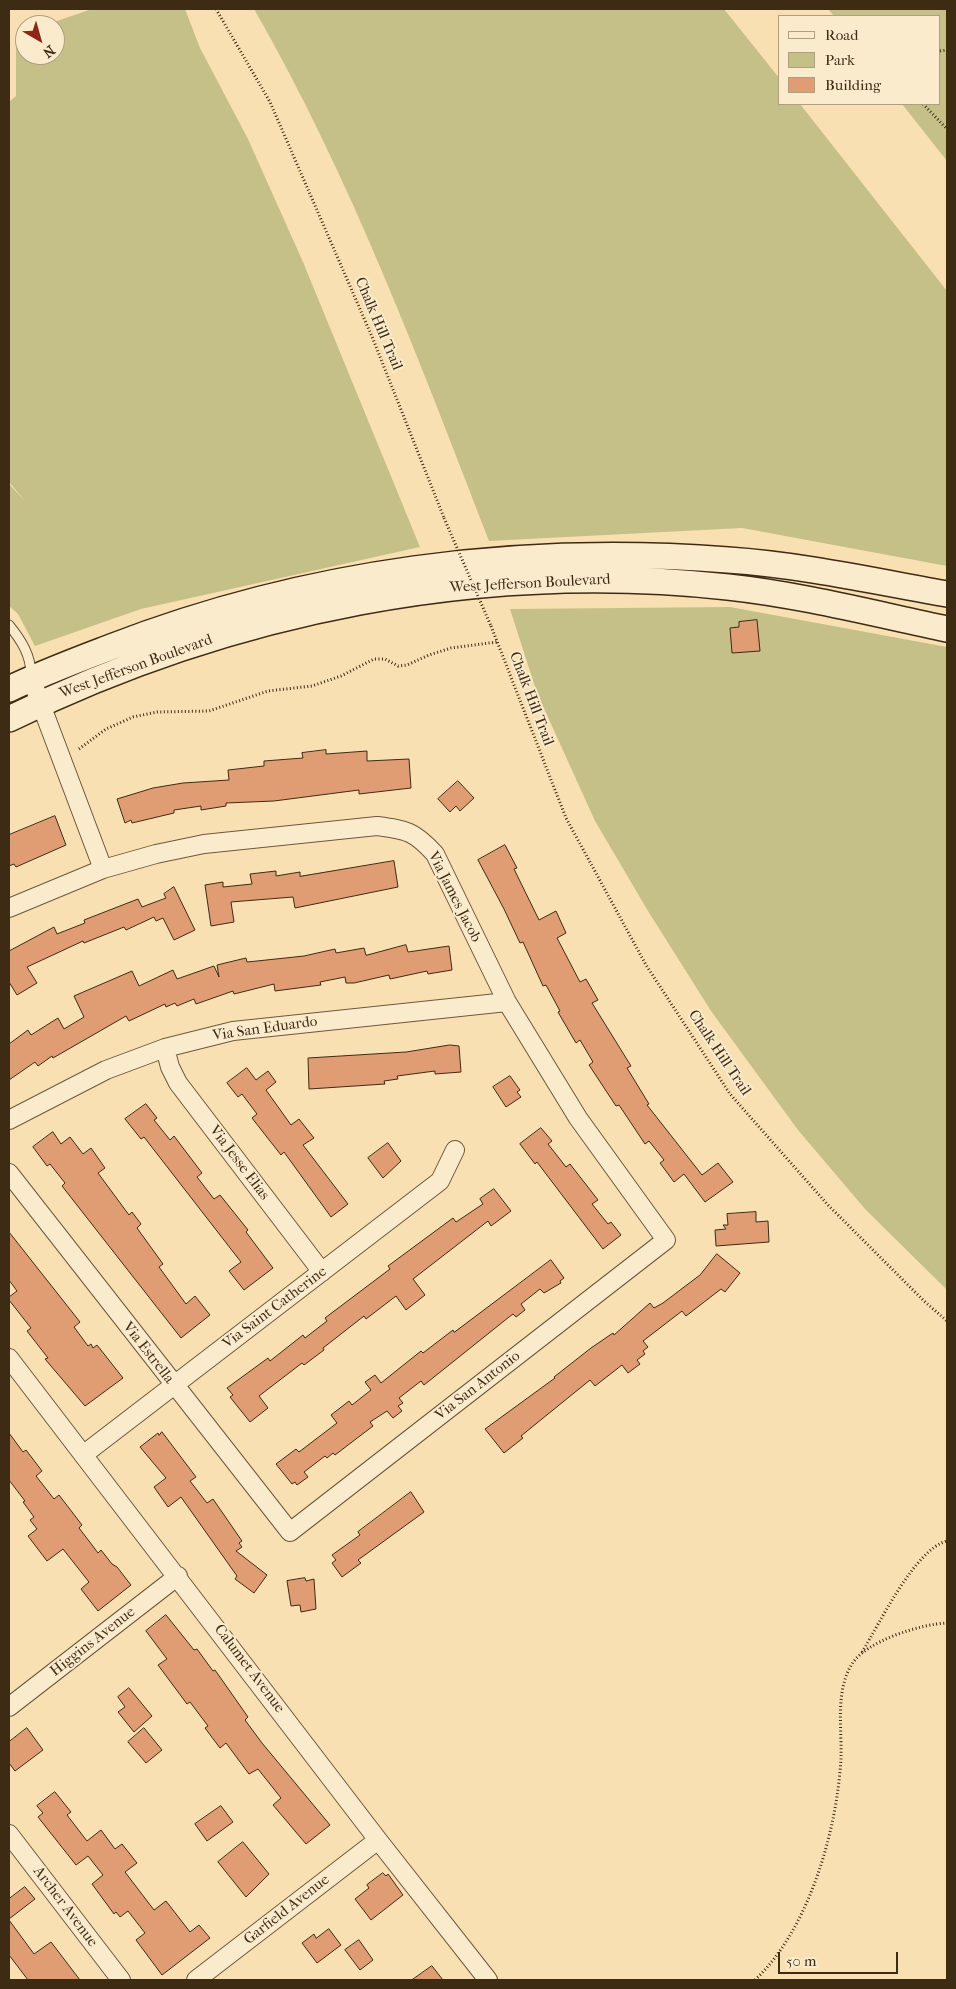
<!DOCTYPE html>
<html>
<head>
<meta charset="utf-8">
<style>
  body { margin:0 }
  #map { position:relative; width:956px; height:1989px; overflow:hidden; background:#f9e0b2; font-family:"IM FELL French Canon",serif }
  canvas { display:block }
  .frame { position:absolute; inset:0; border:10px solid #3d2b14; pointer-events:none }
  .legend { position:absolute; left:778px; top:15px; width:162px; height:90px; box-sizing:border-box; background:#fbebcd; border:1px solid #af9e83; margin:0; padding:6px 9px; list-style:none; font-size:15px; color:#3d2b14 }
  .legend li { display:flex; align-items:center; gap:10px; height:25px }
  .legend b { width:25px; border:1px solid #af9e83 }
  .north { position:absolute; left:15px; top:15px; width:50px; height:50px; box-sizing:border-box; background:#fbebcd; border:1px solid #af9e83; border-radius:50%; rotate:142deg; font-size:14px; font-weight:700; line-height:20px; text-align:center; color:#3d2b14 }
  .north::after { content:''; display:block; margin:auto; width:18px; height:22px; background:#8f2418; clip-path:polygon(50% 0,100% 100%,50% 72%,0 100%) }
  .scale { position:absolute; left:778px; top:1952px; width:120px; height:22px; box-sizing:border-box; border:2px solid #3d2b14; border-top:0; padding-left:6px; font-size:15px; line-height:18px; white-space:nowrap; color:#3d2b14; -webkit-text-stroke:4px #fbebcd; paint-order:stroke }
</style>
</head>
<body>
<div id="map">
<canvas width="956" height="1989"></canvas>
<div class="frame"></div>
<ul class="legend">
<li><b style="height:6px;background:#fbebcd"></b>Road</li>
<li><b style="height:14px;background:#c5c087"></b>Park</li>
<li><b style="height:14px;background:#e09c73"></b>Building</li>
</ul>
<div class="north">N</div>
<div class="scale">50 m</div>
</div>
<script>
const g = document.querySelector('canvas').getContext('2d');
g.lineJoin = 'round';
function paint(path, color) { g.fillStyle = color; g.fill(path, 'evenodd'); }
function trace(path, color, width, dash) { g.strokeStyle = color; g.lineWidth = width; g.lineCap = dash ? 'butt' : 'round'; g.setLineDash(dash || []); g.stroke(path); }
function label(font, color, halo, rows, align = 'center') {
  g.font = font + ' "IM FELL French Canon",serif'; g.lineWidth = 4; g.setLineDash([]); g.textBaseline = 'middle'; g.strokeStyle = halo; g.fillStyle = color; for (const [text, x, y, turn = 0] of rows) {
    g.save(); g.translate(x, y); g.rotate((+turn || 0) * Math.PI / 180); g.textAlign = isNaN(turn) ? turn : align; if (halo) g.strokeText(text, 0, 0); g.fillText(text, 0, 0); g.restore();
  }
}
paint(new Path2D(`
  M92 9H185L200 48 248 139 303 262 420 547 141 609 35 646 18 614 9 606V484L26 502 9 482V102L16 96V35L25 32V55H55V25H45Z
  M254 9H724L780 79V104H800L947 291V566L742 528 489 541C419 360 351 178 254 9Z
  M828 9H947V161L902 104H940V16H834Z
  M730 607 947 647V1290L865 1209 798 1130 711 1011 648 911 595 821 537 693 510 609Z`), '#c5c087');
const building = new Path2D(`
  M757 620 760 651 732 653 730 628 739 627V622Z
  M326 750V754L367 751V761L409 759 411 788 359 794V790L274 801 226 803V806L201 810V806L174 810V813L132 823 131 820 125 823 117 799 153 788 183 783 229 780 228 770 264 766V761L303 758 302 753Z
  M458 781 474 798 460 811 456 806 450 812 438 799Z
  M55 816 66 845 16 867 14 864 9 866V835Z
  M505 845 517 868 514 869 539 920 556 911 566 933 557 938 580 982 586 979 598 1000 592 1003 631 1066 627 1068 649 1104 647 1105 702 1175 718 1163 733 1182 705 1202 684 1174 674 1182 660 1163 664 1160 649 1141 645 1144 619 1105 616 1106 589 1065 593 1062 580 1040 576 1043 562 1019 558 1012 560 1011 546 985 543 986 523 942 520 943 504 909 478 860Z
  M394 861 398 887 295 908 293 897 231 902 234 922 211 926 205 885 223 882V887L252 884 250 874 276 871V876L300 872V876Z
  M174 887 195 930 174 940 163 918 156 921 154 917 126 930 124 927 84 943 83 941 27 967 37 983 17 995 9 982V951L54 927 57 934 85 923 84 920 138 899 142 907 166 898 164 894Z
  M406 945 408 952 449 946 452 970 428 974 427 971 390 979 389 975 354 983H346L345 977 320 982 321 985 275 991 274 984 234 994 233 991 196 1004 194 999 177 1006 175 1003 166 1007 165 1004 129 1021 126 1016 53 1058 52 1056 38 1066 35 1062 9 1080V1044L28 1030 31 1035 58 1018 64 1029 84 1017 74 996 132 971 139 986 173 970 177 979 214 966 219 977 217 965 246 958 247 962 257 961 304 956 335 949 336 953 364 948 366 955Z
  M450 1045 459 1046 461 1072 435 1074V1071L397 1076 398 1079 384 1081 385 1084 309 1089 308 1058 406 1052Z
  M247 1068 256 1080 268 1071 276 1082 266 1090 291 1125 299 1119 314 1138 303 1145 348 1204 331 1217 284 1152 281 1155 252 1118 257 1114 242 1094 238 1097 227 1083Z
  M510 1076 520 1090 517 1092 521 1097 506 1107 493 1087Z
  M146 1104 157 1118 154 1120 170 1140 174 1136 202 1173 197 1177 214 1199 220 1195 248 1230 246 1232 273 1268 244 1290 229 1271 241 1262 144 1137 141 1139 125 1119Z
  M541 1128 552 1141 548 1144 566 1167 570 1164 598 1200 592 1204 608 1224 611 1222 621 1235 603 1249 537 1162 535 1164 520 1144Z
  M53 1132 61 1144 70 1137 83 1154 91 1148 105 1168 98 1173 129 1215 132 1212 141 1224 137 1228 163 1264 159 1267 186 1304 195 1296 210 1315 181 1338 62 1186 65 1183 50 1164 47 1166 33 1147Z
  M388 1143 401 1161 383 1178 368 1158Z
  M494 1189 511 1211 491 1226 488 1221 413 1279 425 1295 406 1310 396 1296 366 1319 364 1316 323 1348 324 1350 304 1365 302 1363 259 1396 268 1408 250 1422 230 1397 233 1395 227 1388 268 1358 270 1361 303 1335 305 1338 327 1321 325 1318 390 1269 388 1266 453 1218 456 1222 483 1204 480 1199Z
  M756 1212V1222L768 1221 769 1242 716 1246 715 1230 726 1229 723 1225H728L727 1214Z
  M9 1232 80 1322 74 1327 88 1346 91 1344 93 1348 97 1345 123 1378 85 1406 45 1359 48 1358 27 1331 31 1328 9 1300V1297L17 1291 9 1280Z
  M717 1254 740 1273 725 1292 721 1289 686 1316 682 1311 643 1341 648 1347 643 1351 645 1354 637 1360 640 1364 628 1373 622 1365 595 1386 590 1380 521 1436 523 1438 504 1453 485 1429 555 1378 554 1377 591 1348 613 1333 614 1335 650 1303 654 1308 663 1303 700 1275Z
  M551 1260 564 1278 560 1281 561 1283 544 1293 540 1289 521 1304 525 1310 516 1317 513 1314 509 1317 424 1385 421 1381 399 1398 403 1403 398 1406 402 1411 393 1418 387 1411 370 1422 373 1426 335 1455 333 1453 327 1458 325 1456 304 1472 308 1477 297 1485 295 1482 292 1484 276 1464 296 1449 299 1452 337 1423 331 1415 349 1401 352 1405 371 1390 365 1382 375 1375 381 1383 421 1351 423 1353 453 1330 454 1332Z
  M162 1432 196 1477 190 1481 207 1503 213 1499 242 1541 239 1543 242 1547 236 1551 267 1575 254 1593 235 1579 237 1576 181 1497 168 1507 154 1487 166 1478 140 1447 158 1433 159 1435Z
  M9 1433 23 1452 26 1450 42 1471 36 1476 54 1499 59 1495 82 1525 79 1528 89 1541 98 1553 101 1550 112 1564 117 1567 131 1585 98 1611 81 1589 89 1582 63 1549 47 1561 28 1536 37 1529 30 1520 34 1517 23 1502 25 1501 9 1480Z
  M411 1492 424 1512 358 1560 361 1563 342 1577 332 1563 336 1560 332 1555 360 1535 358 1532Z
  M305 1578 306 1581 314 1579 316 1609 301 1612 300 1605 291 1606 287 1581Z
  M166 1615 194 1650 197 1649 213 1671 215 1670 248 1717 245 1720 262 1743 330 1825 306 1844 273 1805 281 1798 258 1769 249 1774 226 1743 220 1748 205 1728 208 1726 190 1702 187 1704 158 1665 167 1659 146 1631Z
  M129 1688 152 1716 134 1732 118 1712 125 1707 118 1697Z
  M27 1728 43 1750 15 1771 9 1763V1742Z
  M144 1728 162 1750 146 1763 128 1742Z
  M55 1792 71 1812 67 1815 87 1841 101 1830 115 1849 122 1844 137 1863 125 1872 154 1910 166 1901 190 1932 199 1925 210 1938 162 1975 136 1940 145 1933 128 1911 120 1917 116 1912 114 1914 92 1884 103 1875 88 1856 76 1865 38 1817 43 1813 37 1806Z
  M221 1806 233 1822 207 1841 195 1824Z
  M243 1842 269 1874 246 1897 218 1862Z
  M383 1873 386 1876 388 1874 403 1895 371 1920 355 1899 369 1888 367 1885Z
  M25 1887 35 1899 9 1919V1899Z
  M9 1920 34 1954 51 1942 80 1980H28L9 1955Z
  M329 1929 341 1945 317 1963 302 1943 314 1934 316 1938Z
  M359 1940 373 1960 360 1970 345 1950Z
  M432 1966 443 1980H412Z`);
paint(building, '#e09c73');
trace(building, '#3d2b14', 1);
const service = new Path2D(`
  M9 625C21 640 31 655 31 675`);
const minor = new Path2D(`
  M31 678 103 869
  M9 908 103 869 156 854 204 844 377 826C407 830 414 831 435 854L507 1002 578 1118 666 1240 290 1532 9 1173
  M165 1048 170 1067 178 1083 322 1272
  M9 1120 106 1070 165 1048 233 1031 507 1002
  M9 1358 378 1840 488 1980
  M83 1455 440 1181 455 1150
  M9 1707 178 1576
  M9 1834 121 1980
  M196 1980 378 1840`);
const secondary = new Path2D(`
  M9 689C42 673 77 660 111 647 308 571 518 544 728 560 802 565 874 581 947 594
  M9 719C231 610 482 560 728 587 802 595 875 614 947 629`);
trace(service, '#6c583c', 11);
trace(minor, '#6c583c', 20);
trace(secondary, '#3d2b14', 28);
trace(new Path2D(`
  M216 9 270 102 373 339 444 518
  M940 51 947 50
  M923 104 947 129
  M491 626 566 818 646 965 730 1094 828 1205 924 1301 947 1321
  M79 749 106 729 133 717 157 712 209 711 268 691 312 686 341 676 374 659H385L398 666 407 665 429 655 451 648 497 642
  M862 1652C880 1623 915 1549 947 1541
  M755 1980C809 1929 837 1831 841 1758 842 1728 835 1691 852 1664 866 1641 921 1624 947 1623`), '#3d2b14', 3, [1, 2.5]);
trace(service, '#fbebcd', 9);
trace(minor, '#fbebcd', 18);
trace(secondary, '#fbebcd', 25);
trace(new Path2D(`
  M444 518 491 626`), '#3d2b14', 3, [1, 2.5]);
label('15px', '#3d2b14', '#fbebcd', [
  ["Chalk Hill Trail",378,324,67],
  ["West Jefferson Boulevard",530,584,-3],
  ["West Jefferson Boulevard",136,667,-20],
  ["Chalk Hill Trail",531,699,69],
  ["Via James Jacob",454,897,63],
  ["Via San Eduardo",265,1029,-8],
  ["Chalk Hill Trail",719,1053,56],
  ["Via Jesse Elias",239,1163,53],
  ["Via Saint Catherine",275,1308,-37],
  ["Via Estrella",148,1353,52],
  ["Via San Antonio",478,1386,-38],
  ["Higgins Avenue",93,1642,-38],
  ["Calumet Avenue",249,1669,53],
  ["Archer Avenue",65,1907,53],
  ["Garfield Avenue",287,1910,-38]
]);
</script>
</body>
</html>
